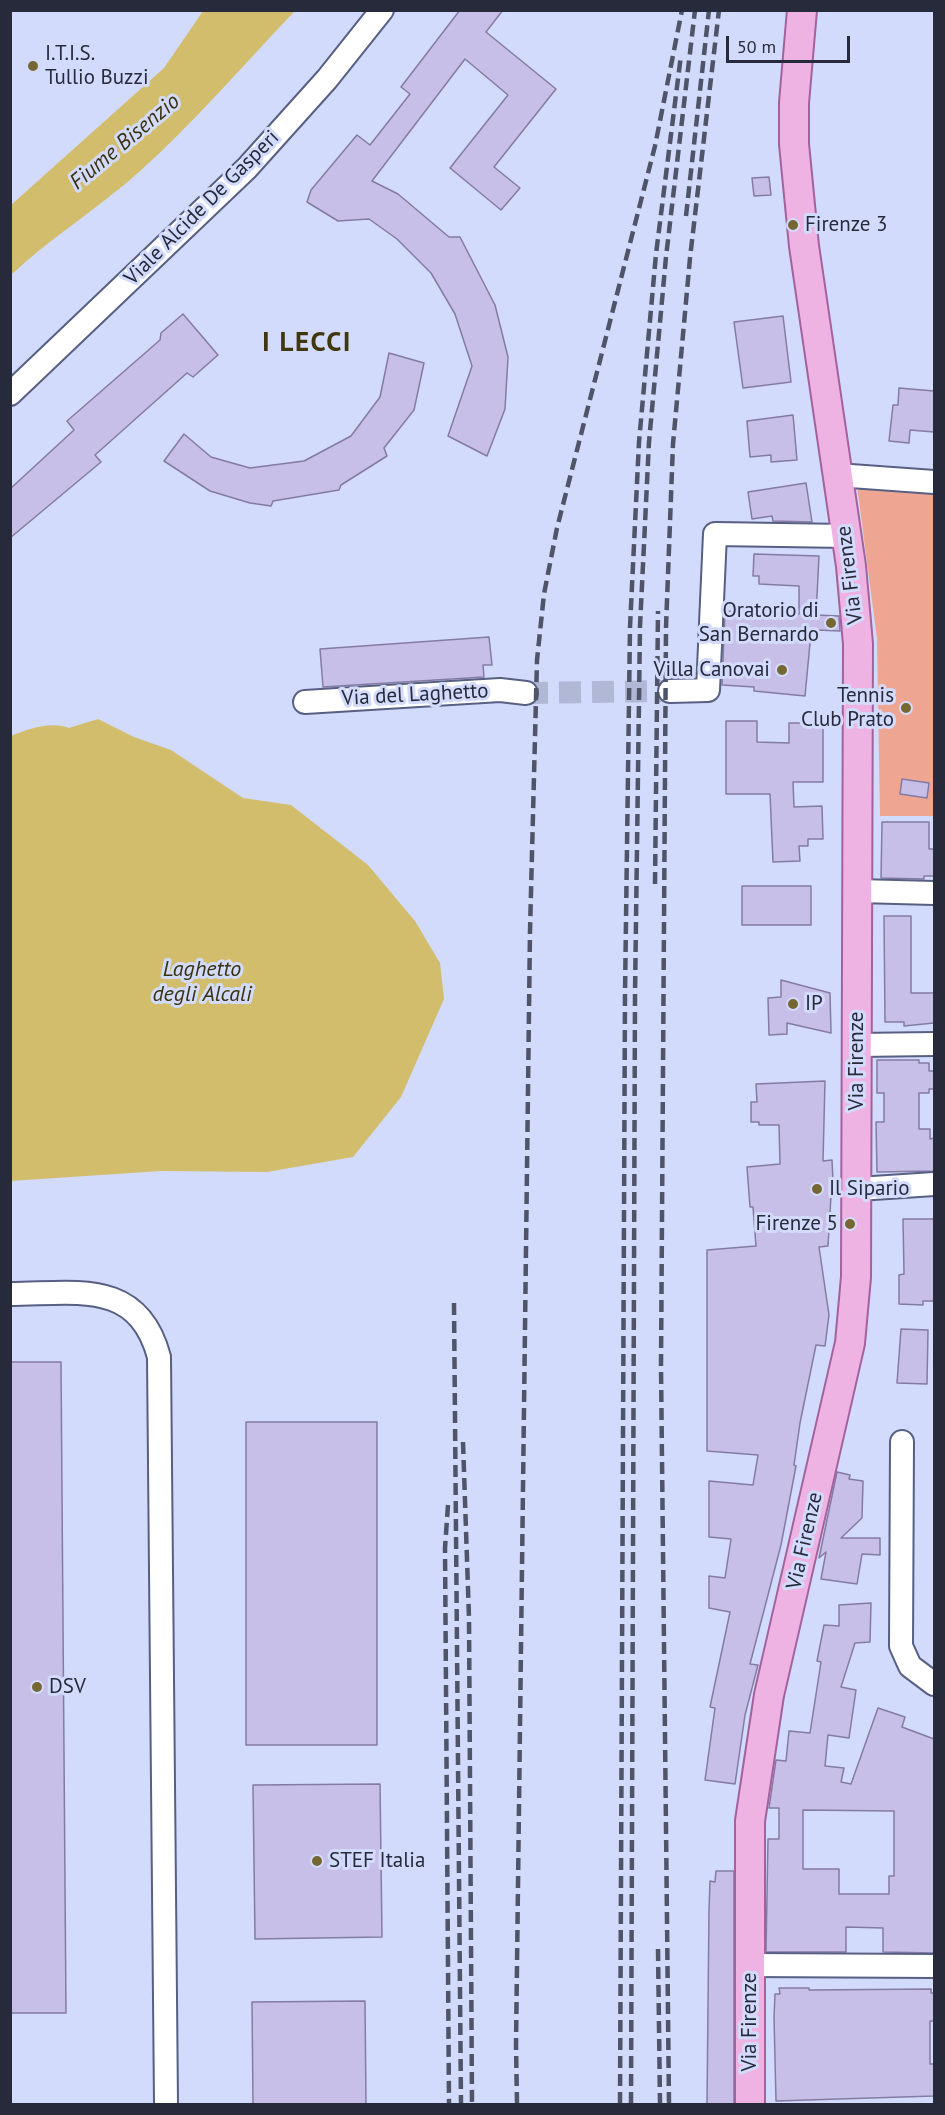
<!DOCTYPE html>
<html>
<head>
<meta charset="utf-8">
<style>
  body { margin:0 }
  #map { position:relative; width:945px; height:2115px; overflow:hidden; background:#d3dbfd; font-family:"PT Sans",sans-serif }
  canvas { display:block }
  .frame { position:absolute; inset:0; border:12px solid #272a3a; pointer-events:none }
  .scale { position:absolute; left:726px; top:36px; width:124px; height:27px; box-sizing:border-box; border:3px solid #272a3a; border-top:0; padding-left:8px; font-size:18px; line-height:21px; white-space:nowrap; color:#272a3a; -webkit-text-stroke:4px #d3dbfd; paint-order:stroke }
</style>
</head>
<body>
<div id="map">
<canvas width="945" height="2115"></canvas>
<div class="frame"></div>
<div class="scale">50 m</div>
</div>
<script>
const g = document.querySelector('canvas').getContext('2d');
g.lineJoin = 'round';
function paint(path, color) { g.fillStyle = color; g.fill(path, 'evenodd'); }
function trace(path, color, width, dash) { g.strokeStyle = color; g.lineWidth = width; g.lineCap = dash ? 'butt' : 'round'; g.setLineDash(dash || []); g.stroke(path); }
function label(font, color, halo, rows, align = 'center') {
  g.font = font + ' "PT Sans",sans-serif'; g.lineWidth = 6; g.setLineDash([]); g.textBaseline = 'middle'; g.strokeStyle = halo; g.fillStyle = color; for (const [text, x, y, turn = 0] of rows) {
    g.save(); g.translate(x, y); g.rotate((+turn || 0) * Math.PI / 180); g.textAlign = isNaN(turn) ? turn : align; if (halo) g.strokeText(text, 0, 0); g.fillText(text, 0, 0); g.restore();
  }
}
paint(new Path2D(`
  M857 486 934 489V816H880L877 639Z`), '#eea693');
paint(new Path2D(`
  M203 11H295C243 65 195 122 139 172 98 209 51 237 11 275V205L164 68Z
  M98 719 134 737 171 750 243 798 291 805 368 865 415 921 440 963 444 999 401 1097 353 1157 267 1172 161 1171 11 1181V736C28 729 51 721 69 728Z`), '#d2bd6d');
const building = new Path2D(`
  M460 10H503L486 32 556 89 494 167 520 188 501 210 450 168 508 95 465 59 372 181 398 194 449 237H460L495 305 508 357 505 409 487 456 448 436 472 366 455 314 431 273 397 239 369 219 338 221 307 202 311 190 357 135 370 145 410 94 401 87Z
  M769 177 771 195 754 196 752 178Z
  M183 314 218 355 193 377 187 373 95 455 101 462 10 538V489L74 430 67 421 160 340 161 333Z
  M783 316 791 382 743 388 734 322Z
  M389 353 424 363 414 410 384 448 387 456 341 485 339 490 273 501 271 506 250 503 210 491 164 461 184 434 211 457 250 468 304 461 351 436 380 397Z
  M899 388 934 391V432L910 430 909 443 889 441 893 405H898Z
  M793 415 797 460 771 462V455L750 457 747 421Z
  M806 483 812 522 773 521 772 516 752 519 748 492Z
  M754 554 819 556 816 615 839 616 840 631 817 630 818 633H811L805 696 754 691V687L722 685 725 611 799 614V586L759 584V576H753Z
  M489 637 492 665H483L484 677 323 687 320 649Z
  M726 721H757V742L789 743V723H823V782H793L794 807 822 806 823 839H808V846H799L800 861 773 862 770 794H726Z
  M902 779 929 783 927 798 900 794Z
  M882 822H929V849H934V876H924V879L881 878Z
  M742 886H811V925H742Z
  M884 916H911V993H934V1023L904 1026V1022H885Z
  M781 980 830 993 831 1033 787 1023V1034L769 1035 768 998 781 997Z
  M877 1060H919V1063H929V1071H934V1089H929V1093H919V1129H930V1139L934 1138V1171L877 1172 876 1122H884V1093H877Z
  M825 1081 823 1161 832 1160 833 1181 829 1182 831 1196 828 1246 819 1247 829 1315 825 1346 816 1345 800 1423 794 1465 796 1466 781 1545 750 1664 758 1665 745 1715 735 1784 705 1780 715 1708 710 1707 730 1612 709 1608V1576L725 1578 731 1539 709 1537V1481L753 1485 758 1455 707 1451V1250L756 1246 753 1207H750L747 1167 780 1164 779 1125H759V1122H751V1102H757L756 1084Z
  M903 1219H934V1301H923V1305L899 1304V1275L904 1274Z
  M901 1329 928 1330 927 1384 897 1383Z
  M10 1362H61L66 2013H10Z
  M246 1422H377V1745H246Z
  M837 1472 850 1475 849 1479 863 1481 862 1518 841 1538H880V1555L862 1554 857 1584 821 1579 826 1552 819 1558Z
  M871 1603 870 1642 855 1643 841 1687 856 1690 849 1738 828 1735 825 1766 844 1768 841 1782 851 1784 878 1708 905 1717 902 1727 934 1739V1953L883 1952V1928L846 1927V1952H766L768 1839H779V1808H769L776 1760 786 1761 789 1731 810 1733 821 1662 817 1661 824 1625 839 1626V1605ZM803 1810 894 1811V1876H889V1894H839V1869H803Z
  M380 1784 382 1937 255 1939 253 1785Z
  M716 1871H734V2104H707L709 1910 710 1881 715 1882Z
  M779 1988H809V1990L931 1989V1993H934V2021H930V2064H934V2096L776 2101 774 2017 775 1994H780Z
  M365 2001 366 2104H253L252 2002Z`);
paint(building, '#c8bfe9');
trace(building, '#847ba2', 1.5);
trace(new Path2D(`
  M526 693 670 691`), '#b1b8d6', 22, [22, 11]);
const minor = new Path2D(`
  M10 394 247 168 327 79 382 10
  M837 475 934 482
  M670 691 708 690 715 534 847 536
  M305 702 500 690 526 693
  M858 891 934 893
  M857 1045 934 1044
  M858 1189 934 1184
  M10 1294C75 1294 138 1278 159 1357L166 2104
  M902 1442 901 1646 910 1666 934 1684
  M750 1965 934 1966`);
const major = new Path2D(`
  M750 2104V1821L769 1695 850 1343 856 1277 858 644 851 566 804 246 794 144V103L802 10`);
trace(minor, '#575f83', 26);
trace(major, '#a2629c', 32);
trace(minor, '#fff', 22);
trace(major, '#efb3e3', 28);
trace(new Path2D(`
  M686 216 709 10
  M655 884 658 611
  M454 1303 461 2104
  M463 1442 469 1618 472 2104
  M448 1505 445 1548 449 2104
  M658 1949 660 2104
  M517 2104 516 2045 530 931 537 660 544 594 557 528 655 146 682 10
  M620 2104 625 994 630 627 639 442 656 254 681 55
  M631 2104 635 995 640 626 649 442 666 257 695 10
  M669 2104 661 1367 666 627 673 444 690 258 719 10`), '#505469', 4.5, [12, 6]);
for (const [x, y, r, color] of [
  [33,66,6,"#746734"],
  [793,225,6,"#746734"],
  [831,623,6,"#746734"],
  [782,670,6,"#746734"],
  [906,708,6,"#746734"],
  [793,1004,6,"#746734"],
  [817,1189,6,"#746734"],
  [850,1224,6,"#746734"],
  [37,1687,6,"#746734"],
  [317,1861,6,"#746734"]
]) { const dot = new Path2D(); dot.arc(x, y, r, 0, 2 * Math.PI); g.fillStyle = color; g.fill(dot); trace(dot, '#d3dbfd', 2); }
label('21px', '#272a3a', '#d3dbfd', [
  ["I.T.I.S.",45,54],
  ["Tullio Buzzi",45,78],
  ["Firenze 3",805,225],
  ["Oratorio di",819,611,"right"],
  ["San Bernardo",819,635,"right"],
  ["Villa Canovai",770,670,"right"],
  ["Tennis",894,696,"right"],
  ["Club Prato",894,720,"right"],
  ["IP",805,1004],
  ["Il Sipario",829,1189],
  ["Firenze 5",838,1224,"right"],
  ["DSV",49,1687],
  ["STEF Italia",329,1861]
], 'left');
label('21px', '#272a3a', '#d3dbfd', [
  ["Viale Alcide De Gasperi",202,208,-45],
  ["Via Firenze",850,575,-97],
  ["Via del Laghetto",415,695,-3],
  ["Via Firenze",857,1061,-90],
  ["Via Firenze",805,1541,-77],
  ["Via Firenze",750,2022,-90]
]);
label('italic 22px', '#3a310d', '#d3dbfd', [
  ["Fiume Bisenzio",125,142,-40],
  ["Laghetto",202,970],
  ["degli Alcali",202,995]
]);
g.letterSpacing = '1.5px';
label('bold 27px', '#41370c', '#d3dbfd', [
  ["I LECCI",307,343]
]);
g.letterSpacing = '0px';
</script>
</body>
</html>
